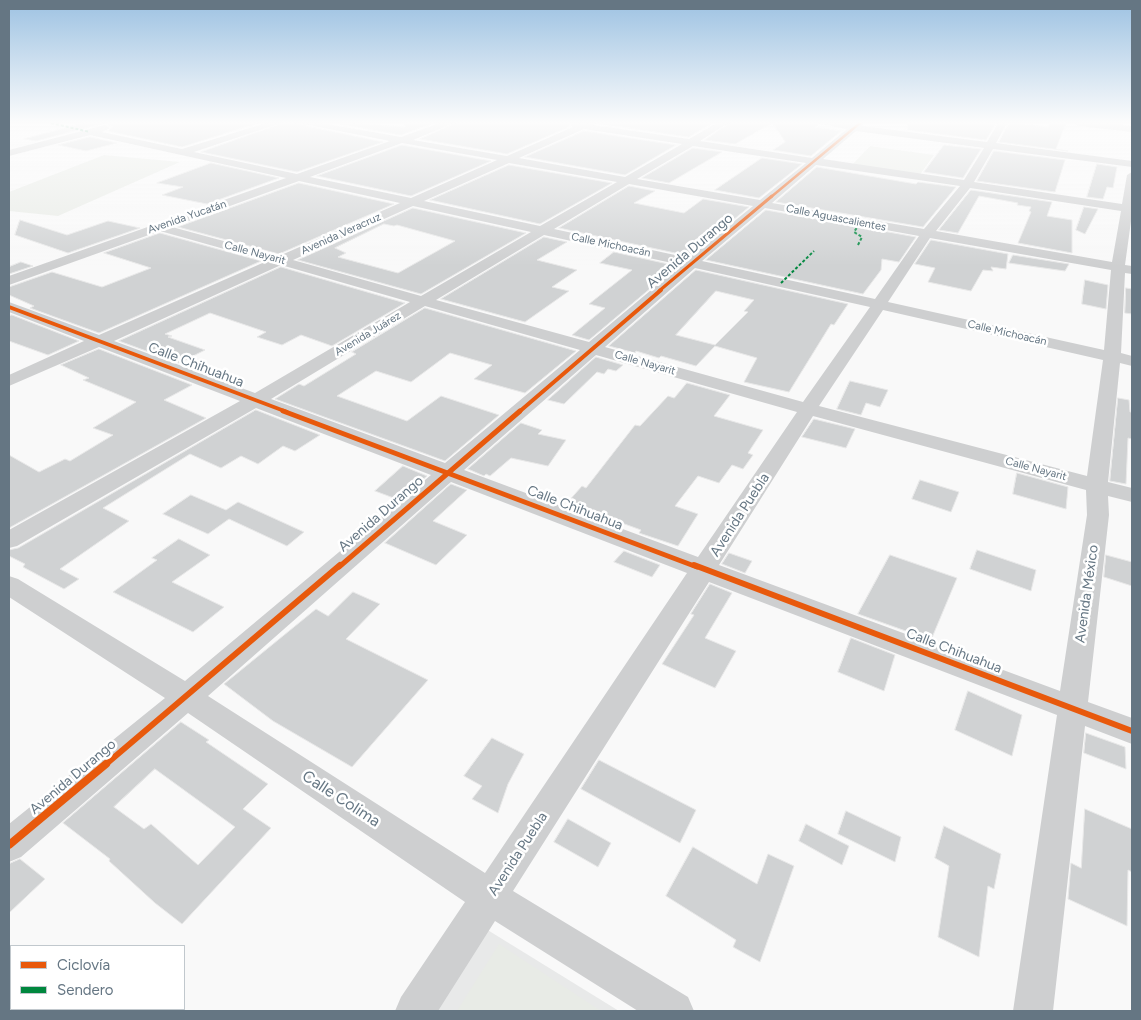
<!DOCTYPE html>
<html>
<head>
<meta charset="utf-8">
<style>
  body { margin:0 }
  #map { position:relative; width:1141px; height:1020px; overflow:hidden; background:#f9f9f9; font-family:Figtree,sans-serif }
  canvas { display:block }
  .frame { position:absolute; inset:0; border:10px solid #657683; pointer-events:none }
  .legend { position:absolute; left:10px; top:945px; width:175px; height:65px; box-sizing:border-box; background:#fff; border:1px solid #c1c8cd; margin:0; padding:6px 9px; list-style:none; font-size:15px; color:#657683 }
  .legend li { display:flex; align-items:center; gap:10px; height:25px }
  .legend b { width:25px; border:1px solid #c1c8cd }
</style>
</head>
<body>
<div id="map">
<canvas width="1141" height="1020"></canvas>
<div class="frame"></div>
<ul class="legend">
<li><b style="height:6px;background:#e8590c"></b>Ciclovía</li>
<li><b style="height:6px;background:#00873e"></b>Sendero</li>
</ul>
</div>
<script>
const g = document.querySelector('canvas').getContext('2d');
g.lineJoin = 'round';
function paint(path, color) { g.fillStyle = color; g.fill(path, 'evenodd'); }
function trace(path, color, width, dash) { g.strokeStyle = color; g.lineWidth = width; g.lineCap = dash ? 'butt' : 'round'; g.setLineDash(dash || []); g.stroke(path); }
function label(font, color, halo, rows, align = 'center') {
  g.font = font + ' Figtree,sans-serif'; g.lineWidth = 5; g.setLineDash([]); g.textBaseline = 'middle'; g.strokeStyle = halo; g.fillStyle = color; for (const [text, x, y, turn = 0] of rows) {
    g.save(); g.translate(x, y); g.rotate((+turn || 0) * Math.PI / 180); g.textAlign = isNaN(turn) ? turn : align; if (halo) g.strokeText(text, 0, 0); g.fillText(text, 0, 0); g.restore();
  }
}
paint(new Path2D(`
  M486 929 619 1011H432Z`), '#e8e9e9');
paint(new Path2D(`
  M870 146 934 155 919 176 851 166Z
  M104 155 180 162 58 216 9 211V192Z
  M499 944 601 1011H457Z`), '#e8ebe6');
const building = new Path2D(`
  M84 123H104L36 141 24 139Z
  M106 123H258L182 147 108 131 112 127Z
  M283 123H292L383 142 297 172 201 152Z
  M342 123 405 127V123H433L401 135 340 124Z
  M456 123H569V127L507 154 420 139Z
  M596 123H712L689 137Z
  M730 123H772L735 144 705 140Z
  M773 123H813L818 125 815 127 841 131 811 156 773 150 785 142Z
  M908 123H985L995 125 986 140 908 130Z
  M1009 123 1048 127 1051 123H1066L1056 149 1068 151 999 142Z
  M584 131 676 145 625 175 525 157Z
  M90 137 117 143 86 151 58 145Z
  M402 145 491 161 411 196 317 176Z
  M944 145 981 149 963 178 924 172Z
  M693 148 722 152 669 183 642 178Z
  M994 151 1065 160 1055 192 977 181Z
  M762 158 802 164 759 198 715 190Z
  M211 163 279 178 207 204 162 195 183 187 157 183Z
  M1097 164 1117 167 1113 188 1107 187 1103 199 1087 197Z
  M509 165 612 183 540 224 430 200Z
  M817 167 916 184 918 182 956 187 923 227 776 202Z
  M299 183 394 204 279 254 178 227Z
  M629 186 655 191 634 203 684 213 703 199 749 207 689 256 559 228Z
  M971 190 1052 202 1047 216 1072 220V253L1018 243 1031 212 1029 211 1031 207 1017 205 1018 203 979 196 958 233 939 230Z
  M1084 207 1098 209 1085 234 1076 230Z
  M413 208 526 233 421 294 298 260ZM384 224 394 226 397 225 455 241 398 273 338 257 346 253 335 248Z
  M766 210 916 237 899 262 882 259 881 270 863 294 706 260Z
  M20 220 67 235 108 221 140 228 68 253 15 235Z
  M160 233 261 261 99 333 30 308 34 306 9 295V287L52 272 102 287 151 268 104 253Z
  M544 237 567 242 537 260 577 270 552 287 569 291 525 322 441 299Z
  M931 240 1008 254 1006 269 991 267 993 271 983 270 971 291 928 282 935 268 915 264Z
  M614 252 677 266 589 340 572 335 605 308 589 304 632 270 600 263Z
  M1013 255 1069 264 1065 271 1009 263Z
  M21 262 33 266 9 274V267Z
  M281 267 405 303 332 346 301 335 282 345 257 337 266 332 210 313 165 334 172 336 168 337 205 350 179 363 119 341Z
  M696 270 848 304 834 325 831 324 789 392 744 382 757 358 715 346 696 366 661 356 659 358 636 351 635 353 609 346ZM716 291 754 300 744 311 748 312 715 345 676 335Z
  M1085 280 1108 285 1106 309 1082 304Z
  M1126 288 1132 289V314L1125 313Z
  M425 308 576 351 525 393 474 379 492 365 450 353 411 382 376 371 337 396 407 421 441 396 499 415 445 461 275 399 299 384 304 386 356 354 352 352Z
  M12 315 79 341 48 355 9 341V316Z
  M99 349 192 385 164 400 206 418 9 528V455L39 472 65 459 70 461 113 435 93 428 136 402 83 380 89 378 61 365Z
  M596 357 623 365 616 371 608 369 604 374 597 372 564 404 548 400Z
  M850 381 888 390 880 407 866 403 861 415 837 409Z
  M687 383 730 395 714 416 763 430 748 453 753 455 743 469 732 465 719 483 698 476 675 506 698 514 678 546 639 533 641 530 567 503 582 486 586 488 635 425 640 426 668 396 674 398Z
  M1118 398 1129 400 1130 412H1132V439L1128 438 1126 484 1110 481Z
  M256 410 320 435 295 451 283 446 258 464 241 456 221 468 190 454 103 508 129 521 60 569 79 579 64 589 23 567 25 564 9 556V550L18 548Z
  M814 419 855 429 846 448 802 437Z
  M521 423 542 430 538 434 566 440 548 466 511 458 490 476 486 474 484 476 468 469Z
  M403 466 427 476 399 500 375 491Z
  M1017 473 1068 487 1066 509 1013 494Z
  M920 480 959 492 951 512 912 499Z
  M451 484 467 490 433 521 467 535 436 565 385 543Z
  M191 495 226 510 238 502 304 532 287 546 229 519 208 534 163 514Z
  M179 539 210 555 172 582 224 607 193 632 113 592 157 560 152 558Z
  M977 550 1036 570 1031 591 970 569Z
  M624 551 660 565 652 577 614 562Z
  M729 553 752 561 745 573 722 564Z
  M890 555 957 578 931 640 858 614Z
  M1106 555 1132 562V586L1104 577Z
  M710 584 732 593 705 638 736 651 715 688 662 664 694 615 691 614Z
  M353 592 380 604 346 639 428 680 352 767 273 721 224 684 316 609 328 616Z
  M851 638 895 655 884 691 838 672Z
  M968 691 1022 715 1012 756 955 730Z
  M181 722 209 740 206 742 268 784 243 809 271 828 182 924 155 903 109 861 110 859 63 823ZM155 769 235 827 198 865 151 824 144 829 114 807Z
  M1086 733 1125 747 1126 769 1084 753Z
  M492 738 524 754 508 784 498 813 472 799 482 786 464 776Z
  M599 760 696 810 680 843 581 789Z
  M1085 809 1132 829V872L1128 870 1127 926 1068 899 1071 863 1081 868Z
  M846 811 901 837 895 862 838 834Z
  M568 819 611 843 598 867 554 842Z
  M806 824 849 846 842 865 799 841Z
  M944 826 1001 854 994 889 988 886 979 957 938 937 949 866 935 858Z
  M693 847 757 884 768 854 794 866 760 962 733 947 736 940 666 896Z
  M20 859 45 879 9 913V864Z`);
paint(building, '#d0d2d3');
trace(building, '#e8e8e8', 1);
paint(new Path2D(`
  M266 123H281L194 152 297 174 390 141 299 123H321L401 137 440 123H454L413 140 507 156 573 127 570 125 572 123H594L593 125 689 139 717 123H728L700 141 812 158 847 129 815 123H864L862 126 987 142 998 123H1007L996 143 1132 161V167L993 149 974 182 1122 204 1127 175 1132 172V214L1125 265 1132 266V274L1125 273 1121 353 1132 356V366L1120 363 1108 482 1132 488V502L1108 496 1109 515 1088 702 1132 718V744L1085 726 1053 1011H1013L1057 715 709 582 513 891 688 997 694 1011H638L495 921 438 1011H395L401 997 465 902 188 713 21 857 9 862V824L165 698 9 597V576L18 579 185 681 431 475 256 408 17 546 9 548V530L240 401 99 347 9 386V375L84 341 9 312V302L99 335 267 261 160 231 9 285V276L286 178 90 135 9 156V150L105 125 110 128 102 132 182 149ZM584 129 682 144 625 177 519 158ZM856 131 984 148 964 180 823 159ZM402 143 497 160 411 198 310 177ZM693 146 806 163 760 200 637 179ZM509 163 617 182 540 226 424 201ZM816 165 960 186 924 229 772 203ZM299 181 400 203 279 256 172 227ZM629 184 753 206 689 258 554 229ZM970 188 1121 211 1112 262 936 231ZM413 206 531 232 421 296 293 260ZM765 208 919 236 875 299 702 261ZM544 235 681 265 589 342 436 300ZM930 238 1111 270 1104 350 888 302ZM281 265 410 302 255 393 114 341ZM695 268 870 307 803 402 605 347ZM425 306 580 350 445 463 271 399ZM883 310 1103 360 1087 476 819 406ZM596 355 797 412 698 557 464 470ZM813 416 1086 490 1087 515 1060 691 719 565ZM451 482 687 573 485 873 208 696Z
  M1075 123H1107L1132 126V132L1079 126Z`), '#cecfd0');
trace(new Path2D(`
  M51 123 90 132
  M858 245 862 237 854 232 860 223
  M781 283 814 251`), '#00873e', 2, [3, 2]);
trace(new Path2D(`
  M771 197 860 123`), '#e8590c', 2.5);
trace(new Path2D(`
  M659 291 772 196`), '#e8590c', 3);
trace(new Path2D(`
  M9 307 287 412
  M519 412 661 290`), '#e8590c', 4);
trace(new Path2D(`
  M283 411 697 567
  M339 567 520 411`), '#e8590c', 5);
trace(new Path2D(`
  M694 565 1132 731
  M105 765 340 565`), '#e8590c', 6);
trace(new Path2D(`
  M9 845 106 764`), '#e8590c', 8);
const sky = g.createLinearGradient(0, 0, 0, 266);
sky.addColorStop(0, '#9dc2e2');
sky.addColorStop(0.46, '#fcfcfc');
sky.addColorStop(1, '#fcfcfc00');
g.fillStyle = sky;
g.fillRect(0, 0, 1141, 266);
label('11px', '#657683', '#fff', [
  ["Avenida Yucatán",187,217,-19],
  ["Calle Aguascalientes",836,218,11],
  ["Avenida Veracruz",341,234,-24],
  ["Calle Michoacán",611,245,12],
  ["Calle Nayarit",255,253,15],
  ["Calle Michoacán",1007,333,13],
  ["Avenida Juárez",368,334,-31],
  ["Calle Nayarit",645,363,16],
  ["Calle Nayarit",1036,469,15]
]);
label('14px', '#657683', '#fff', [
  ["Avenida Durango",690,251,-40],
  ["Calle Chihuahua",196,365,21],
  ["Calle Chihuahua",575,508,21],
  ["Avenida Durango",381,514,-41],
  ["Avenida Puebla",740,515,-57],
  ["Avenida México",1087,594,-82],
  ["Calle Chihuahua",954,651,21],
  ["Avenida Durango",73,777,-40],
  ["Avenida Puebla",518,854,-57]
]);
label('16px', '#657683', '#fff', [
  ["Calle Colima",341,799,33]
]);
</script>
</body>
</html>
